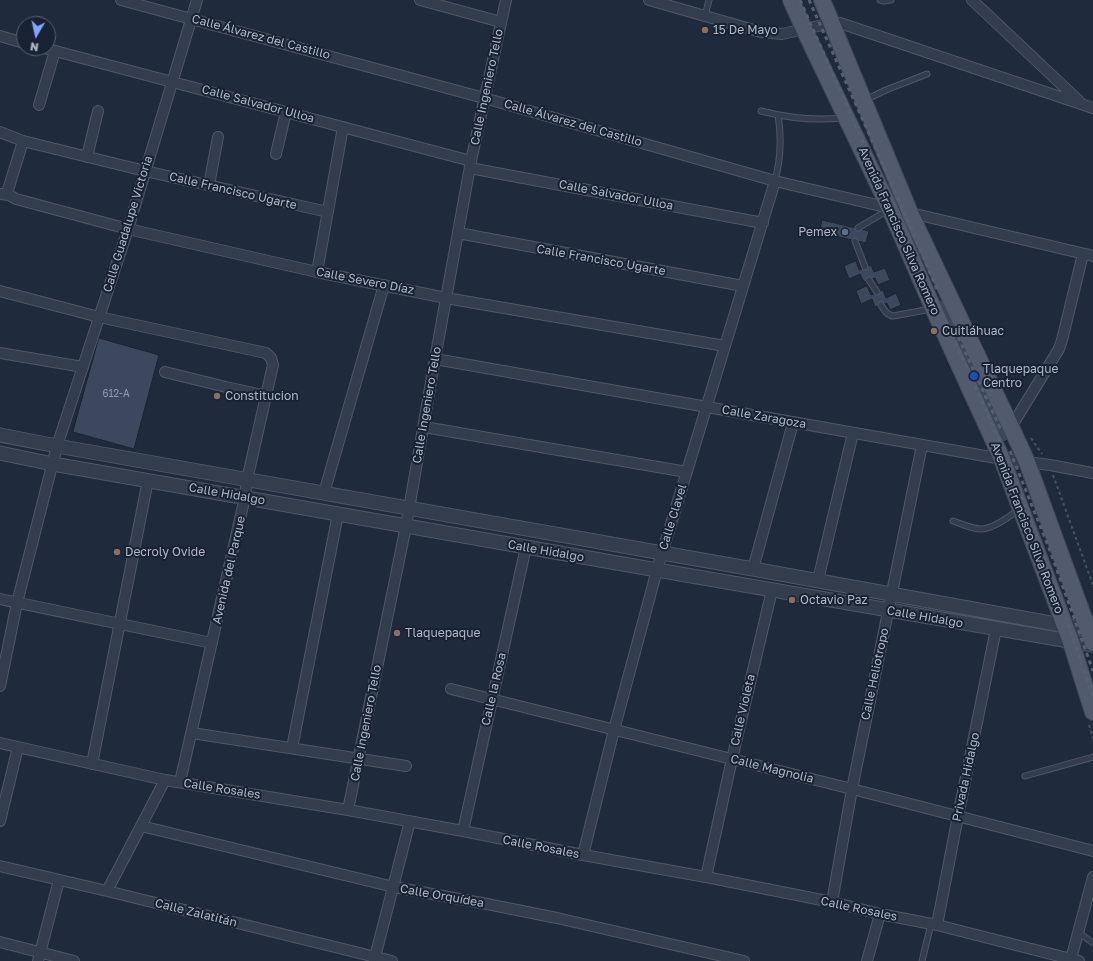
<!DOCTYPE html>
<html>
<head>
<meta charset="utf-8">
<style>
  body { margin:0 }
  #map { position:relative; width:1093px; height:961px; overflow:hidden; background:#202a3d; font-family:"Golos Text",sans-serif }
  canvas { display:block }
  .north { position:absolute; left:16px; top:16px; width:40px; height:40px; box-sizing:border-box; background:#192232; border:1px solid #555e6e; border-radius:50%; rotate:189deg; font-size:11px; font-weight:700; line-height:16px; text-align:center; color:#afb7c9 }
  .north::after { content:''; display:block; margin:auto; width:14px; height:18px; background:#7ea6ff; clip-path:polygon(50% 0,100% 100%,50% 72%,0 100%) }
</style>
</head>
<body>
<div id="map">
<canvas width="1093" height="961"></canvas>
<div class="north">N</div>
</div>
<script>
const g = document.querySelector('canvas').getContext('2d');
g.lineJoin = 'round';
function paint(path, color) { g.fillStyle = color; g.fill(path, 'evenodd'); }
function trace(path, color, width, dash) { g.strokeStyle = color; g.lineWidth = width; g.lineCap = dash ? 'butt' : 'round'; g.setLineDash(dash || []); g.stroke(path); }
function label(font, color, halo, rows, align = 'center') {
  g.font = font + ' "Golos Text",sans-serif'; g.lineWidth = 4; g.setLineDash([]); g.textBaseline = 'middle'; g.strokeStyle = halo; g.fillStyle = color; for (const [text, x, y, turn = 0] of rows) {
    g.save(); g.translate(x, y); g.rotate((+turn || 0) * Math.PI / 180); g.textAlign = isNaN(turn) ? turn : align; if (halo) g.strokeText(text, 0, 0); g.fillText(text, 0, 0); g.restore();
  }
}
const building = new Path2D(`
  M822 220 869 231 866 243 820 233Z
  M856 261 859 270 871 265 874 272 885 268 890 280 878 285 875 278 864 282 860 274 849 279 844 266Z
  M867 286 871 295 883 290 886 298 896 293 901 305 890 310 887 303 875 307 872 299 861 304 856 291Z
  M951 296 974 346 981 343 1003 392 1014 437 993 447 973 405 968 408 946 359 951 356 928 306Z
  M99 338 159 355 134 449 73 432Z`);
paint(building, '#3c485d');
trace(building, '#1b2434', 1);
const service = new Path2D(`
  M880 0 884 1 891 0
  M705 16 709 0
  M865 100 886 90 927 74
  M761 111C788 118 815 121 844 118
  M775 181C781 158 782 139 778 115
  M858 228 888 210
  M855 241 865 267
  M869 280 877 292
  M881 305C884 310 887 315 893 316L926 310H931
  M953 521C962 524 972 529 981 529 992 529 1009 517 1018 510
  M1025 776 1093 757
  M1078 932 1093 943
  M922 961 931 924`);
const minor = new Path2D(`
  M121 0 484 98 775 181 1093 256
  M420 0 501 22
  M649 0 761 32 782 34 832 23H840L1093 108
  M972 0 1079 101
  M0 36 24 43
  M44 48 471 161
  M39 105 55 51
  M0 132 23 141 145 171 328 212
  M276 154 286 112
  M87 157 98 111
  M470 168 763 223
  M209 185 218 137
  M0 194 9 195 16 199 128 229 317 272 446 298 725 346
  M9 195 8 190 23 141
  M458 233 743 286
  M317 272 343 127
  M0 291 99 317 266 353 271 358 273 365 247 480 245 497 180 782
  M0 353 83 367
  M435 359 1002 459 1050 465 1093 473
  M165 372 226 387 267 396
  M424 427 687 472
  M1011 427 1059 349 1062 340 1083 254
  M324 493 384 285
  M753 569 793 423
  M818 580 853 433
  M0 599 212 643
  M0 686 17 603 57 446 128 229 197 0
  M451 689 852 789 1093 851
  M192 733 406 766
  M0 743 165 780 348 810 463 831 583 855 706 877 832 902 880 914 937 925 1079 961
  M292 748 338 514
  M92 764 148 480
  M348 810 406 526 435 359 471 161 506 0
  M0 821 18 747
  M141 826 394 887 487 904 557 918 744 961
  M463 831 526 547
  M583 855 614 730 657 570 775 181
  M0 866 107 891 392 961
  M706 877 732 759 772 590
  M107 891 165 780
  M832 902 852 789 922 445
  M937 925 958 816 996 629
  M0 942 74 961
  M1071 959 1093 877
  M38 961 59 880
  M374 961 410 821
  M867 961 880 914`);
const tertiary = new Path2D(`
  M0 435 57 446 753 569 1089 630
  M0 453 53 464 657 570 1063 640 1093 645`);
const primary = new Path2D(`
  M791 0 804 29 890 209 934 310 1002 459 1071 642 1093 712
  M822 0 910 213 1011 427 1027 462 1093 643`);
trace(service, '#4f5768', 7);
trace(minor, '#4f5768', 12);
trace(tertiary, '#4f5768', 15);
trace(primary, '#3d4656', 18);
trace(new Path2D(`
  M1031 438 1042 454
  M1053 475 1093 585
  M1089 725 1093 738`), '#40565b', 2, [3, 3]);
trace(service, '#343d4d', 5);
trace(minor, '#343d4d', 10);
trace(tertiary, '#343d4d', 13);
trace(primary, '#525b6d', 16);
trace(new Path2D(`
  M800 0 901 228 936 300 1003 448 1042 550 1093 696
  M809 0 910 225 938 292
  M955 330 1001 430
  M1010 451 1049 548 1093 671`), '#566074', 3, [4, 4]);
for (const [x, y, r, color] of [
  [705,30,4,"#8d6e63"],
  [845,232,4,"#5c6f8a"],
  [934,331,4,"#8d6e63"],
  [974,376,5,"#1a4fb4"],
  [217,396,4,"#8d6e63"],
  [117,552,4,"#8d6e63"],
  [792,600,4,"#8d6e63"],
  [397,633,4,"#8d6e63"]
]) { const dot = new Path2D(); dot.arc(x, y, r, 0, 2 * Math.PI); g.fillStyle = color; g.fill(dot); trace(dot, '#192232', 1.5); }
label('10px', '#929bae', null, [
  ["612-A",116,394]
]);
label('12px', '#afb7c9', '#192232', [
  ["15 De Mayo",713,30],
  ["Pemex",837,232,"right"],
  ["Cuitláhuac",942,331],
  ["Tlaquepaque",983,369],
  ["Centro",983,383],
  ["Constitucion",225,396],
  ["Decroly Ovide",125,552],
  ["Octavio Paz",800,600],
  ["Tlaquepaque",405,633]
], 'left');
label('12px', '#afb7c9', '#192232', [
  ["Calle Álvarez del Castillo",261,37,15],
  ["Calle Ingeniero Tello",487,87,-78],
  ["Calle Salvador Ulloa",258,104,15],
  ["Calle Álvarez del Castillo",573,123,16],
  ["Calle Francisco Ugarte",233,191,13],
  ["Calle Salvador Ulloa",616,195,11],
  ["Calle Guadalupe Victoria",128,224,-73],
  ["Avenida Francisco Silva Romero",899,231,66],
  ["Calle Francisco Ugarte",601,260,10],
  ["Calle Severo Díaz",365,281,11],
  ["Calle Ingeniero Tello",427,405,-80],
  ["Calle Zaragoza",764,417,10],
  ["Calle Hidalgo",227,494,10],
  ["Calle Clavel",673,517,-73],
  ["Avenida Francisco Silva Romero",1027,528,69],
  ["Calle Hidalgo",546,551,10],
  ["Avenida del Parque",229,570,-77],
  ["Calle Hidalgo",925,617,10],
  ["Calle Heliotropo",875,674,-78],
  ["Calle la Rosa",494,689,-77],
  ["Calle Violeta",743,710,-77],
  ["Calle Ingeniero Tello",366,723,-79],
  ["Calle Magnolia",772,769,14],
  ["Privada Hidalgo",966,777,-78],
  ["Calle Rosales",222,789,9],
  ["Calle Rosales",541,847,11],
  ["Calle Orquídea",442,896,10],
  ["Calle Rosales",859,909,12],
  ["Calle Zalatitán",196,913,14]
]);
</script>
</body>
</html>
